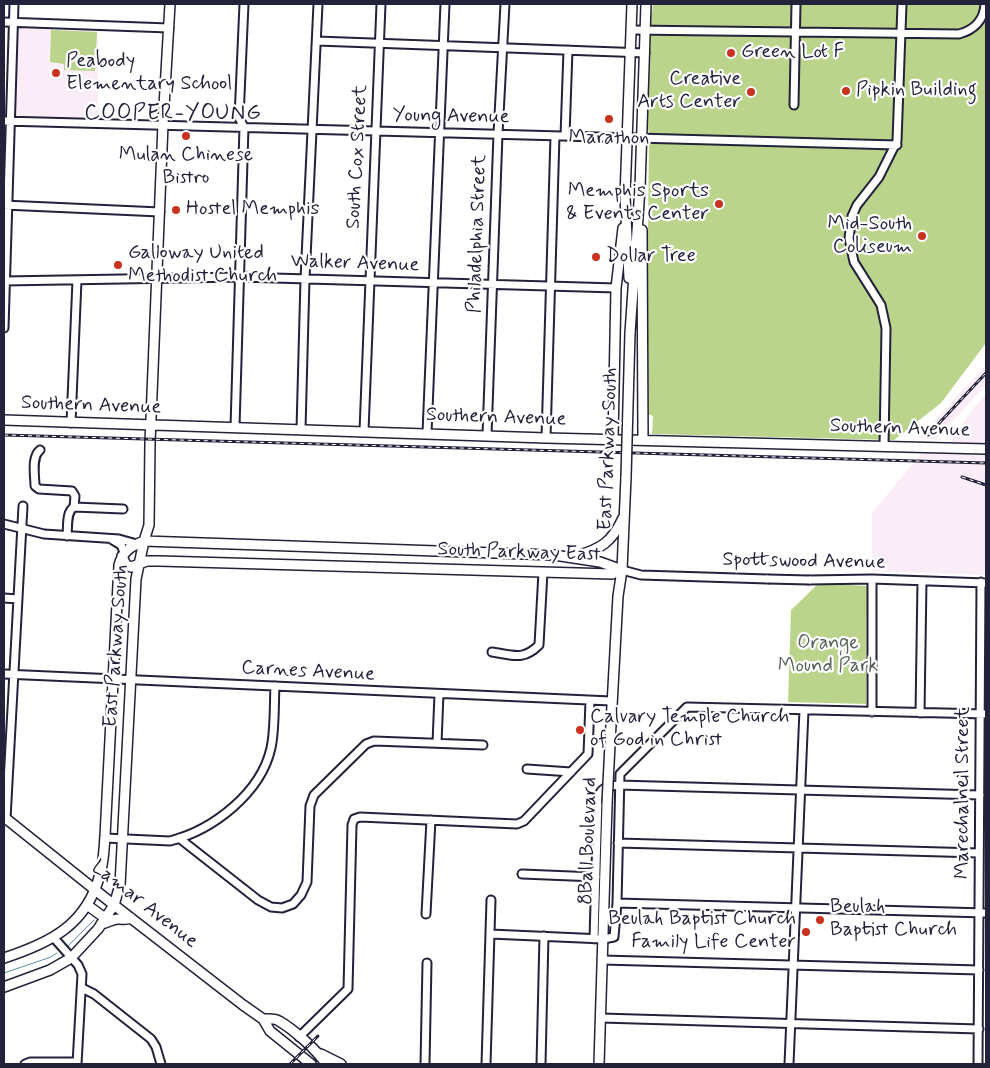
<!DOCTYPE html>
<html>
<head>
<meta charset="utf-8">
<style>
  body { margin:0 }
  #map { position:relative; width:990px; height:1068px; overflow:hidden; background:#fff; font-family:Mynerve,sans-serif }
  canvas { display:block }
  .frame { position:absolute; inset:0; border:5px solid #22223b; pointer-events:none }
</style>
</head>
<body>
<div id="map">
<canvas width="990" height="1068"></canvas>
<div class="frame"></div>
</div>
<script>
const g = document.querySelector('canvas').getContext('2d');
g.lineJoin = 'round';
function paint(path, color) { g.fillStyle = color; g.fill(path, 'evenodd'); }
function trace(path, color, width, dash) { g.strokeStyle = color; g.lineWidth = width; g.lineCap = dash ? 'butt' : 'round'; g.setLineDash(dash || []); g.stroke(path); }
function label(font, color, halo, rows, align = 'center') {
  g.font = font + ' Mynerve,sans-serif'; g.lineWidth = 4.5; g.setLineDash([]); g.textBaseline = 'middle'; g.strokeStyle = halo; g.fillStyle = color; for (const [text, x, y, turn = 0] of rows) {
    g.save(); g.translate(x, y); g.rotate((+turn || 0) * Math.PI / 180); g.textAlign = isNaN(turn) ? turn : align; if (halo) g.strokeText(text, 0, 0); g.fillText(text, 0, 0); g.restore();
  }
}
paint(new Path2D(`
  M16 27 98 30V121L12 115Z
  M986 365V385L960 413 936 439 918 438Z
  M986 394V446L950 443 971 411Z
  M922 453 986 455V575L872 571V513Z`), '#fbedf7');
paint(new Path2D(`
  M653 4H986V343L941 403 894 440 652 434 653 416 646 413 649 138V131L646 129 649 19 652 13Z
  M51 30 97 32 95 71 64 70V64L50 62Z
  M819 583 867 586 866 704 788 702 791 610Z`), '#bbd48b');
trace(new Path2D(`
  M67 947 94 920
  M4 973 51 957 57 953`), '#5f8da2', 1);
const minor = new Path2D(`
  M4 22 169 28
  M632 30 959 34C974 30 984 20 985 4
  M317 41 645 53
  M794 105 796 4
  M4 121 897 145
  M565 136 568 50
  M4 205 160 212
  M4 281 240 277 616 288
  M4 328 14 4
  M71 423 77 280
  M235 427 244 127 239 118 244 4
  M301 429 305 279 318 4
  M364 431 381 4
  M427 433 445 4
  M487 435 498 134 505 4
  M546 438 555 136
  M884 446 886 328 881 305 854 262 849 238 852 216 857 205 879 177 897 141 902 4
  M40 450C31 457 35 476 35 486L39 489 72 491 75 496 74 507
  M4 524 44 534 119 539 137 544
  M67 536C68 526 66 512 74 507L123 509
  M111 539 121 545 124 552
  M622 570 641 575 768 579
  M872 579V712
  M809 580 872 579 986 583
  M4 598 18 599
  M492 652C513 655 523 661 539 645L543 572
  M4 674 611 701
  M920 713 922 581
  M437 743 439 694
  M527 769 571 772
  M6 819 23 506
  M105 838 170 841C213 830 261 793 271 748 275 730 274 705 275 686
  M179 838 258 900 271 907 282 908 293 904 301 895 307 882 310 806 314 795 366 744 374 741 483 745
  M618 843 979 853
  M522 874 596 877
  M617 903 986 913
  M426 914 431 820
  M490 934 603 939 614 937 617 903 620 774 687 707 986 714
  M54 938 78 965 82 974 77 1064
  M594 939 598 797C602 786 608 787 618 785L980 795
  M602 960 979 970
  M82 988 94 994 151 1039 156 1047 161 1064
  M601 1018 979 1029
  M299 1037 348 989 352 825 354 819 360 817 517 824 524 821 588 754 590 701
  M25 1064 30 1062H77
  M425 1064 427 963
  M486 1064 491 900
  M541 1064 544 936
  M789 1064 804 710
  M978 1064 981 582`);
const major = new Path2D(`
  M642 230 643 440
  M629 278 625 197 632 4
  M630 333 640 188 646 4
  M4 420 546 438 986 449
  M613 439 616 288 623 228
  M122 556 126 565 131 567 147 561H159L612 574 622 570
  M576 556C601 549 612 542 623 518
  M611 724 618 596 622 570 626 477
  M4 817 114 905 243 1005 263 1019 270 1031 311 1064
  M87 905 105 918
  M101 924C108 923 112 919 118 919 124 919 126 920 131 918
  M4 958C50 943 87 925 100 874 104 861 104 848 105 836L119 565C123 551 131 546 144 541L554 555 600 562 622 570
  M4 987 50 970 71 958 98 929 114 905 120 885 136 579 144 541 149 525 150 443 163 124 170 4
  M263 1019C268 1019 275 1018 279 1021 293 1029 317 1050 326 1064
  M321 1054 341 1064
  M599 1064 607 804`);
trace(minor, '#22223b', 11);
trace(major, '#22223b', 12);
trace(minor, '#fff', 7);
trace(major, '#fff', 9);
const rail = new Path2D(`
  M4 435 986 463
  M928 435 986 373
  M962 477 986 485
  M290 1064 318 1036`);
trace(rail, '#22223b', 3);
trace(rail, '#fff', 1, [4]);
const minorBridge = new Path2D(`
  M768 579 809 580`);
const majorBridge = new Path2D(`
  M626 477 630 333
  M607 804 611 724`);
trace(minorBridge, '#22223b', 11, []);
trace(majorBridge, '#22223b', 12, []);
trace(minorBridge, '#fff', 7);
trace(majorBridge, '#fff', 9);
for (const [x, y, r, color] of [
  [731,53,5,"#c8321e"],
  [56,73,5,"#c8321e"],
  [846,91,5,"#c8321e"],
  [751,92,5,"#c8321e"],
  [609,119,5,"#c8321e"],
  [186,136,5,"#c8321e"],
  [719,204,5,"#c8321e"],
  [176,210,5,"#c8321e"],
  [922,236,5,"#c8321e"],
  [596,257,5,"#c8321e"],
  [118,265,5,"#c8321e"],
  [580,730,5,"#c8321e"],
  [820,920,5,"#c8321e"],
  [806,932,5,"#c8321e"]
]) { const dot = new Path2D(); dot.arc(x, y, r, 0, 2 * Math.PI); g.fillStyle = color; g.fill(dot); trace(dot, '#fff', 2); }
label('20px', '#22223b', '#fff', [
  ["Green Lot F",741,53],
  ["Peabody",66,62],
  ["Elementary School",66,85],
  ["Creative",741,80,"right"],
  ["Arts Center",741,103,"right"],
  ["Pipkin Building",856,91],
  ["Marathon",609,139,"center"],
  ["Mulan Chinese",186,156,"center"],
  ["Bistro",186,179,"center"],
  ["Memphis Sports",709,192,"right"],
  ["& Events Center",709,215,"right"],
  ["Hostel Memphis",186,210],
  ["Mid-South",912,225,"right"],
  ["Coliseum",912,248,"right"],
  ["Galloway United",128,254],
  ["Methodist Church",128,277],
  ["Dollar Tree",606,257],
  ["Calvary Temple Church",590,718],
  ["of God in Christ",590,741],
  ["Beulah",830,908],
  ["Baptist Church",830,931],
  ["Beulah Baptist Church",796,920,"right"],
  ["Family Life Center",796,943,"right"]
], 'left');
label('20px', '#22223b', '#fff', [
  ["Young Avenue",451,117,1],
  ["South Cox Street",358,157,-87],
  ["Philadelphia Street",478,234,-88],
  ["Walker Avenue",355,264,2],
  ["Southern Avenue",91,406,2],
  ["Southern Avenue",496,418,2],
  ["Southern Avenue",900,429,2],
  ["East Parkway South",609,449,-88],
  ["South Parkway East",519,553,2],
  ["Spottswood Avenue",804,562,1],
  ["East Parkway South",117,646,-86],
  ["Carnes Avenue",308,672,3],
  ["Marechalneil Street",964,793,-90],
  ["8Ball Boulevard",589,841,-88],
  ["Lamar Avenue",144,905,38]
]);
label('20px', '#586057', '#fff', [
  ["Orange",828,644],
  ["Mound Park",828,667]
]);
g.letterSpacing = '1px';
label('22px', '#22223b', '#fff', [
  ["COOPER-YOUNG",173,114]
]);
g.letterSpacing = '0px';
</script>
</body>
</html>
